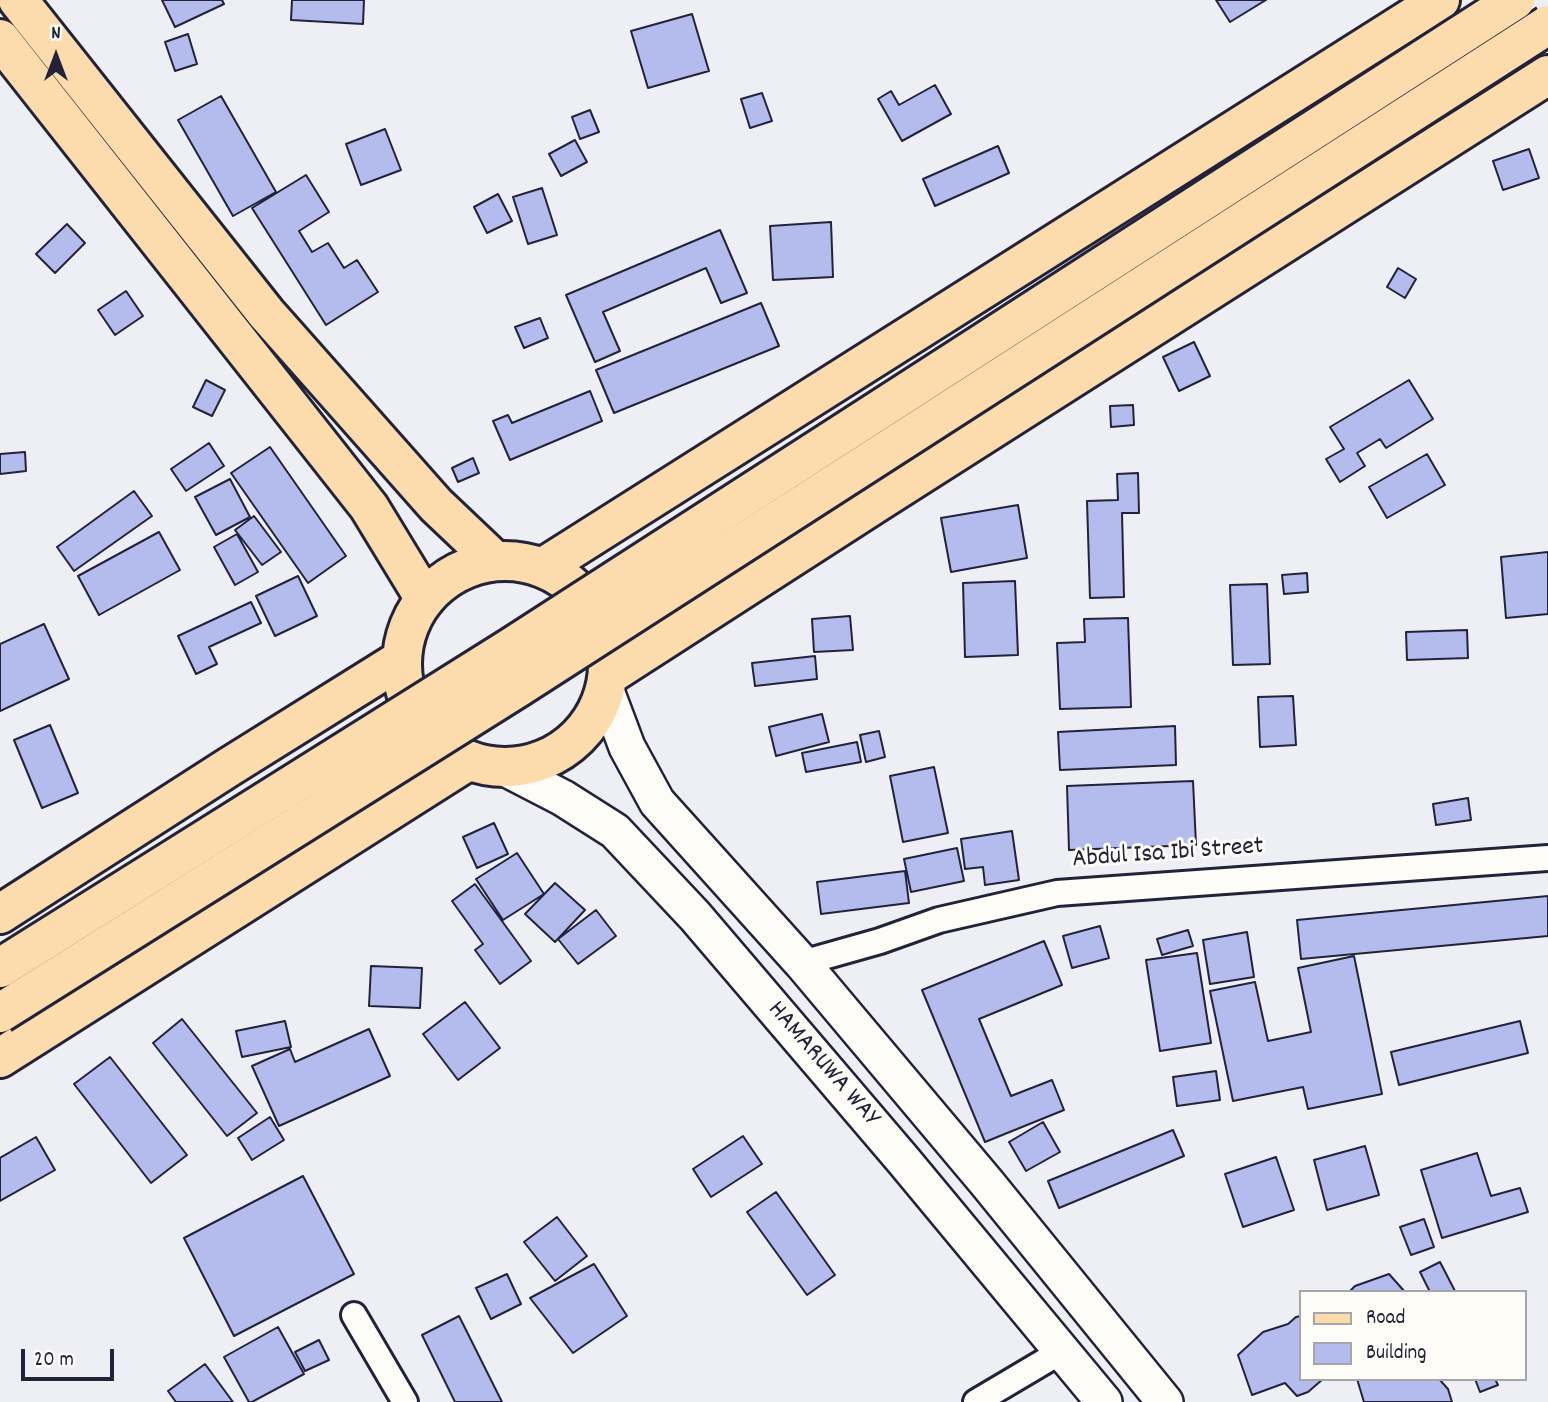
<!DOCTYPE html>
<html>
<head>
<meta charset="utf-8">
<style>
  body { margin:0 }
  #map { position:relative; width:1548px; height:1402px; overflow:hidden; background:#eeeff5; font-family:Dekko,sans-serif }
  canvas { display:block }
  .legend { position:absolute; left:1299px; top:1290px; width:228px; height:91px; box-sizing:border-box; background:#fdfcf7; border:2px solid #a5a5ac; margin:0; padding:9px 12px; list-style:none; font-size:21px; color:#22223b }
  .legend li { display:flex; align-items:center; gap:14px; height:35px }
  .legend b { width:35px; border:2px solid #a5a5ac }
  .north { position:absolute; left:21px; top:21px; width:70px; height:70px; -webkit-text-stroke:5px #fdfcf7; paint-order:stroke; rotate:0deg; font-size:19px; font-weight:700; line-height:28px; text-align:center; color:#22223b }
  .north::after { content:''; display:block; margin:auto; width:24px; height:32px; background:#22223b; clip-path:polygon(50% 0,100% 100%,50% 72%,0 100%) }
  .scale { position:absolute; left:21px; top:1349px; width:93px; height:32px; box-sizing:border-box; border:4px solid #22223b; border-top:0; padding-left:9px; font-size:21px; line-height:24px; white-space:nowrap; color:#22223b; -webkit-text-stroke:5px #fdfcf7; paint-order:stroke }
</style>
</head>
<body>
<div id="map">
<canvas width="1548" height="1402"></canvas>
<ul class="legend">
<li><b style="height:9px;background:#fcdcac"></b>Road</li>
<li><b style="height:19px;background:#b4bced"></b>Building</li>
</ul>
<div class="north">N</div>
<div class="scale">20 m</div>
</div>
<script>
const g = document.querySelector('canvas').getContext('2d');
g.lineJoin = 'round';
function paint(path, color) { g.fillStyle = color; g.fill(path, 'evenodd'); }
function trace(path, color, width, dash) { g.strokeStyle = color; g.lineWidth = width; g.lineCap = dash ? 'butt' : 'round'; g.setLineDash(dash || []); g.stroke(path); }
function label(font, color, halo, rows, align = 'center') {
  g.font = font + ' Dekko,sans-serif'; g.lineWidth = 6; g.setLineDash([]); g.textBaseline = 'middle'; g.strokeStyle = halo; g.fillStyle = color; for (const [text, x, y, turn = 0] of rows) {
    g.save(); g.translate(x, y); g.rotate((+turn || 0) * Math.PI / 180); g.textAlign = isNaN(turn) ? turn : align; if (halo) g.strokeText(text, 0, 0); g.fillText(text, 0, 0); g.restore();
  }
}
const building = new Path2D(`
  M162 0H222L224 4 175 27Z
  M292 0H364L363 24 291 20Z
  M1216 0H1266L1230 22Z
  M692 14 709 71 648 88 631 31Z
  M188 34 197 64 175 71 165 42Z
  M935 85 951 114 902 141 878 99 891 91 899 105Z
  M762 93 772 121 750 128 741 99Z
  M221 96 276 192 233 216 178 120Z
  M590 110 599 132 580 139 572 117Z
  M385 129 401 170 361 185 346 144Z
  M575 140 587 162 561 176 549 154Z
  M998 146 1009 173 935 206 923 179Z
  M1529 149 1539 178 1503 190 1493 161Z
  M306 175 329 212 299 231 312 252 328 243 344 268 357 260 378 292 326 325 252 208Z
  M542 188 557 235 528 244 513 197Z
  M498 194 512 221 487 233 474 207Z
  M831 222 833 277 773 280 770 226Z
  M67 224 85 243 55 273 36 254Z
  M720 230 747 293 721 303 706 268 603 312 620 351 595 362 566 295Z
  M1398 268 1416 279 1405 298 1387 287Z
  M126 291 143 316 115 335 98 310Z
  M761 303 779 346 614 413 596 370Z
  M540 318 548 338 524 348 515 327Z
  M1194 342 1210 376 1179 391 1163 357Z
  M206 380 225 390 212 416 193 407Z
  M1409 380 1433 419 1386 448 1380 439 1357 453 1365 466 1340 482 1326 459 1344 449 1330 427Z
  M590 391 602 421 510 460 493 421 508 415 512 423Z
  M1133 405 1134 425 1111 427 1110 406Z
  M209 443 224 466 186 491 171 469Z
  M270 447 346 556 308 583 231 473Z
  M25 452 26 471 0 474V454Z
  M1427 454 1445 485 1387 518 1369 487Z
  M473 458 479 473 458 482 452 468Z
  M1138 473 1139 513H1122L1124 597 1090 598 1087 501 1118 500 1117 474Z
  M230 479 250 517 216 535 195 497Z
  M134 491 152 516 74 571 57 547Z
  M1018 505 1027 558 951 572 941 518Z
  M254 516 281 552 262 565 235 530Z
  M159 532 180 570 99 615 78 576Z
  M237 534 258 572 235 585 214 547Z
  M1548 552V614L1506 618 1501 557Z
  M1307 573 1308 592 1284 594 1282 575Z
  M298 576 317 616 275 636 256 596Z
  M1015 581 1018 655 965 657 963 583Z
  M1267 584 1270 664 1233 665 1230 585Z
  M251 602 261 623 209 647 217 664 196 674 178 636Z
  M850 616 853 650 814 652 812 619Z
  M1128 618 1131 707 1060 709 1057 643 1085 642 1084 619Z
  M44 624 69 679 0 711V644Z
  M1467 630 1468 658 1407 660 1406 632Z
  M815 656 817 679 755 686 752 663Z
  M1293 696 1296 745 1260 747 1258 697Z
  M822 714 829 742 776 756 769 727Z
  M50 725 78 793 42 808 14 740Z
  M1175 726 1176 765 1060 770 1058 732Z
  M879 731 885 757 866 762 860 735Z
  M857 742 861 762 806 772 802 753Z
  M934 767 948 833 903 842 890 776Z
  M1193 781 1196 845 1069 850 1067 786Z
  M1468 798 1471 820 1436 825 1433 804Z
  M494 823 508 854 477 868 463 837Z
  M1012 831 1019 880 985 885 983 867 965 869 961 839Z
  M957 848 964 881 911 892 904 859Z
  M517 853 544 894 503 920 476 879Z
  M905 871 909 903 821 914 817 882Z
  M555 883 585 910 555 942 525 914Z
  M475 884 531 961 500 984 475 950 483 944 452 901Z
  M1548 896V936L1301 959 1297 920Z
  M596 910 616 936 578 964 558 939Z
  M1100 926 1109 958 1072 968 1063 936Z
  M1188 930 1193 946 1162 955 1157 939Z
  M1247 932 1254 977 1210 984 1203 940Z
  M1044 941 1062 985 979 1019 1011 1096 1052 1080 1064 1110 985 1142 922 990Z
  M1197 953 1211 1043 1160 1051 1146 960Z
  M1354 956 1382 1094 1308 1109 1303 1087 1233 1101 1210 991 1255 982 1268 1041 1311 1032 1298 968Z
  M371 966 422 968 420 1008 369 1006Z
  M465 1002 500 1048 458 1080 423 1034Z
  M182 1019 257 1113 227 1136 153 1043Z
  M285 1021 291 1047 242 1057 236 1031Z
  M1520 1021 1528 1053 1399 1085 1391 1052Z
  M369 1029 390 1076 279 1126 252 1066 290 1049 295 1062Z
  M110 1057 187 1155 151 1183 74 1084Z
  M1216 1071 1220 1100 1177 1106 1173 1077Z
  M270 1117 284 1140 252 1160 238 1138Z
  M1043 1122 1060 1152 1026 1171 1009 1142Z
  M1173 1130 1184 1156 1059 1208 1048 1181Z
  M743 1136 762 1164 711 1197 693 1169Z
  M36 1137 55 1170 0 1201V1158Z
  M1365 1146 1379 1195 1327 1210 1314 1160Z
  M1477 1153 1491 1196 1520 1188 1528 1212 1442 1238 1421 1170Z
  M1276 1157 1294 1210 1243 1227 1225 1174Z
  M303 1176 354 1274 234 1336 184 1238Z
  M776 1192 835 1275 807 1295 747 1212Z
  M557 1217 587 1256 555 1281 524 1242Z
  M1424 1219 1434 1247 1411 1255 1400 1227Z
  M1440 1262 1455 1291 1453 1292H1430L1420 1272Z
  M594 1264 627 1316 573 1353 530 1298Z
  M507 1274 521 1304 491 1319 476 1288Z
  M1389 1274 1405 1292H1349L1355 1286Z
  M459 1316 502 1402H455L422 1335Z
  M1301 1316V1379H1323L1308 1392 1297 1396 1285 1383 1252 1395 1238 1355 1263 1332 1288 1324 1296 1317Z
  M278 1327 304 1374 252 1402H249L224 1357Z
  M319 1340 329 1360 305 1371 295 1352Z
  M205 1364 233 1402H176L168 1391Z
  M1357 1379H1439L1448 1389 1452 1402H1364Z
  M1475 1379H1495L1498 1385 1480 1392Z`);
paint(building, '#b4bced');
trace(building, '#22223b', 2);
const street = new Path2D(`
  M802 963 880 941 939 920 1057 893 1548 858
  M354 1315 405 1402
  M976 1402 1062 1351`);
const secondary = new Path2D(`
  M606 691 627 747 657 802 802 963 987 1183 1165 1402
  M505 768 563 798 615 831 695 916 904 1161 1104 1402`);
const primary = new Path2D(`
  M18 0 266 313 436 505 495 561
  M0 39 369 507 425 599`);
const highway = new Path2D(`
  M402 664a103 103 0 1 1 206 0a103 103 0 1 1-206 0Z
  M542 568 1440 0
  M609 675 879 501 1548 75
  M0 914 229 767 402 659
  M0 1058 468 761`);
trace(street, '#22223b', 30);
trace(secondary, '#22223b', 40);
trace(primary, '#22223b', 44);
trace(highway, '#22223b', 44);
trace(street, '#fdfcf7', 24);
trace(secondary, '#fdfcf7', 35);
trace(primary, '#fcdcac', 38);
trace(highway, '#fcdcac', 38);
const highwayBridge = new Path2D(`
  M0 968 510 648 1515 0
  M0 1013 519 687 1548 25`);
trace(highwayBridge, '#22223b', 44, []);
trace(highwayBridge, '#fcdcac', 38);
label('26px', '#22223b', '#fdfcf7', [
  ["Abdul Isa Ibi Street",1168,855,-4],
  ["HAMARUWA WAY",822,1065,49]
]);
</script>
</body>
</html>
